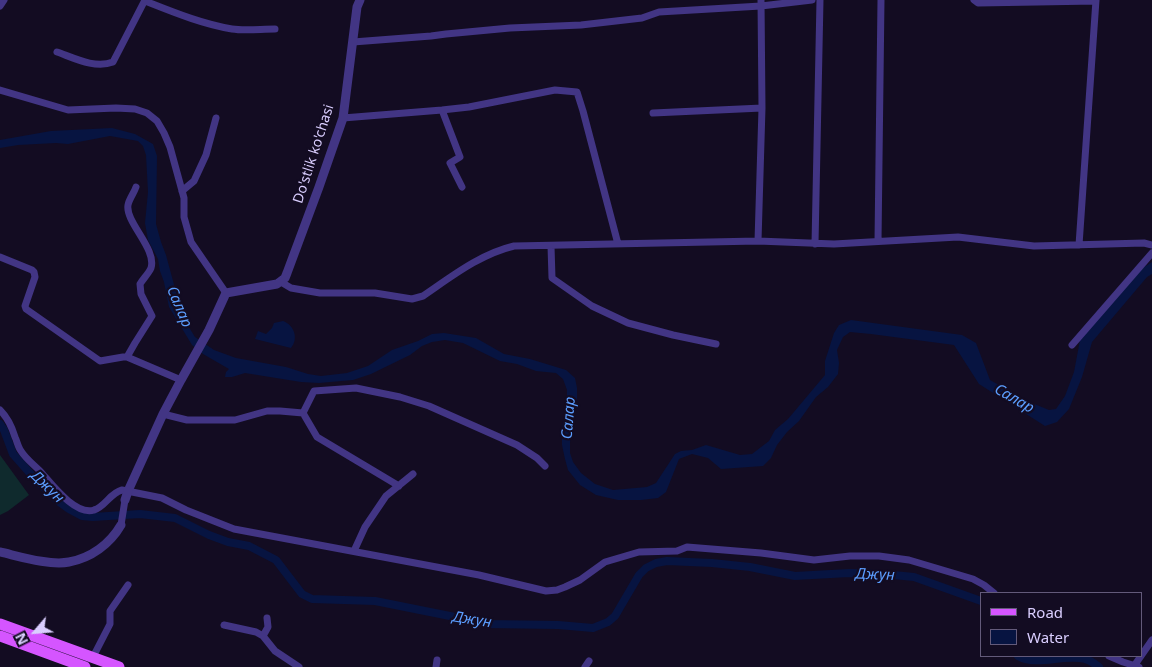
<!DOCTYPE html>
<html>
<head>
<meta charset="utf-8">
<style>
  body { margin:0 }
  #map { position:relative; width:1152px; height:667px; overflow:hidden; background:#130c22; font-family:"Noto Sans",sans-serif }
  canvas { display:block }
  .legend { position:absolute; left:980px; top:592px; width:162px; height:65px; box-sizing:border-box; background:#130c22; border:1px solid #635a7a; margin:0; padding:6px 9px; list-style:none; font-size:15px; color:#daceff }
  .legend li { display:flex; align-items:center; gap:10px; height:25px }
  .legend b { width:25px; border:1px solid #635a7a }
  .north { position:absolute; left:10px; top:607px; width:50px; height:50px; -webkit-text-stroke:4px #130c22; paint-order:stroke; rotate:243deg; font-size:14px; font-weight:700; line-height:20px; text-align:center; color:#daceff }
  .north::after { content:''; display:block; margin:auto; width:18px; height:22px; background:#daceff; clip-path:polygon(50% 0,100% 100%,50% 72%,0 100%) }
</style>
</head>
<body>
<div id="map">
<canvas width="1152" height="667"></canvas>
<ul class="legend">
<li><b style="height:6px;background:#d555ff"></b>Road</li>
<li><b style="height:14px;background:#071441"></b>Water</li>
</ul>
<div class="north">N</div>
</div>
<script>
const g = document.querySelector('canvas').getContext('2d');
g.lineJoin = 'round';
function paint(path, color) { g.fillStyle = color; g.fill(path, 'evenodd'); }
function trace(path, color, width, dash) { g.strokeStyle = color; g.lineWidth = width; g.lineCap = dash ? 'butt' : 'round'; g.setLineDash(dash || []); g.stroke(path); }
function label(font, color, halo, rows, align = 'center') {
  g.font = font + ' "Noto Sans",sans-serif'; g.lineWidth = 4.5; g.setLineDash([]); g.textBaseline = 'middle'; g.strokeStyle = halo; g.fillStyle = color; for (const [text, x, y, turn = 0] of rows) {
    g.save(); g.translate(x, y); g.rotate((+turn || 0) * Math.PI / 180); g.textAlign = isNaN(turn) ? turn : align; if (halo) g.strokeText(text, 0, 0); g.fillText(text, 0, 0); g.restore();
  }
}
paint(new Path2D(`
  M0 455 29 495 8 511 0 515Z`), '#0f2a2d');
paint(new Path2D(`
  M112 128 135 134 153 144 157 156 156 224 161 242 166 255 176 292 185 321 195 337 214 350 236 358 286 367 308 374 321 376 347 373 368 366 392 350 418 341 432 334 444 333 476 338 504 354 530 359 566 370 575 378 577 388V402L574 418 571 430 570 443V453L573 462 581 473 595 484 613 490 647 487 656 483 675 454 681 451 692 450 706 445 740 455 752 454 769 441 775 430 788 419 825 375V361L834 333 839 325 851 320 962 335 976 343 990 380 1027 401 1049 410 1056 409 1065 396 1074 372 1080 340 1141 269 1152 262V274L1147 277 1092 342 1082 377 1069 409 1057 422 1045 426 979 384 954 345 871 334 850 332 843 337 837 350 839 363 838 374 828 387 816 397 799 421 787 432 777 445 771 458 763 466 721 469 708 458 692 454 679 459 666 492 658 498 641 500H618L596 495 580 485 568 470 565 459 562 445V427L567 404V390L563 379 556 373 536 371 517 364 500 361 463 343 445 340 432 342 422 346 410 355 371 374 353 380 319 383 301 382 245 373 232 377H225L226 372 229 369 203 354 192 345 169 307 164 282 160 271 158 259 148 240 145 223 148 192 146 155 143 146 138 141 110 136 68 144 56 143 18 145 0 148V140L51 131Z
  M283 321C294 325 299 338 291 348L255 339 258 331 266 334 272 328 274 323Z`), '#071441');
trace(new Path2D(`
  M0 424 4 430 13 454 36 480 58 501 69 509 82 516 93 517 140 514 175 518 209 535 228 542 249 546 276 560 302 594 312 599 375 601 450 616 485 624 558 625 593 628 608 622 615 616 639 575 646 568 656 563 667 561 712 563 750 567 795 576 849 573 883 574 914 577 981 601
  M1018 656C1037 667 1064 653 1085 659 1090 660 1095 664 1099 667`), '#071441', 8);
trace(new Path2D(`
  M974 0 978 3 1096 1
  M145 1C173 12 202 24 232 29 245 31 261 29 275 29
  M0 6 4 0
  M353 42 431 36 446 34 510 28 581 25 642 18 659 12 761 6 812 0
  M57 52C74 58 95 69 113 62L145 0
  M0 90 68 110 116 108 135 109 147 113 157 121 164 133 170 147 184 198V217L191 242 226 293
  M442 110 460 157 450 163 462 187
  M653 113 762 108
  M343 118 442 110 469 107 555 90 577 92 583 111 618 244
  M182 191 194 181 206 155 216 118
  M758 241 762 108 761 0
  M878 241 881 0
  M815 244 820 0
  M1079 245 1096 0
  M551 246 552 278 592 306 628 323 673 335 716 344
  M0 257 32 270 34 272 35 277 25 306 26 309 100 361 123 357H127L181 380
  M281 282 291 288 320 293H375L412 299 423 296C451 277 480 254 514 246L758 241 834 244 958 237 1034 246 1144 243 1152 245
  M1072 345 1152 253
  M127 357 135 343 152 316 141 294 140 284C143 279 149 273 151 268 157 249 125 222 128 205 129 199 134 193 136 187
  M0 410C7 417 12 427 15 437 17 441 18 447 21 451 26 459 33 464 40 471 51 483 75 516 94 510 105 507 110 493 122 490L162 498 186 510 234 529 479 575 546 591 557 590 565 587 580 580 605 562 639 552 677 551 687 547 761 553 814 560 850 556H879L909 560 973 579 984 585 994 593
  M303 413 314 391 356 388 400 397 429 406 517 445 537 458 545 466
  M303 413 317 437 399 486
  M163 414 187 420H235L267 411H280L303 413
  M121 525 125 500
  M354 551 365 527 386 496 413 474
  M224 625 256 632 263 636 275 651 299 667
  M263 636 268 627 267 618
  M1109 656 1123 662 1139 667
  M93 657 110 624V611L128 585
  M1134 666 1152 640
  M436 667 437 660
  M585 667 589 661`), '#423584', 7);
trace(new Path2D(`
  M125 500 128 491 163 414 181 380 209 330 226 293 277 284 285 278 287 273 319 187 343 118 357 7 360 0
  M0 552C18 556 50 566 69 562 91 558 110 544 121 525`), '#423584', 9);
trace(new Path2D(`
  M0 624 119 667
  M0 636 85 667`), '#d555ff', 11);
label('14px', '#daceff', '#130c22', [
  ["Do'stlik ko'chasi",314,154,-72]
]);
label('italic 15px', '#5c9eff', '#130c22', [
  ["Салар",179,307,67],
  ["Салар",1014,399,30],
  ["Салар",569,418,-85],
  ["Джун",47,487,44],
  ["Джун",875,575,2],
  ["Джун",472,620,9]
]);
</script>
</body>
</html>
